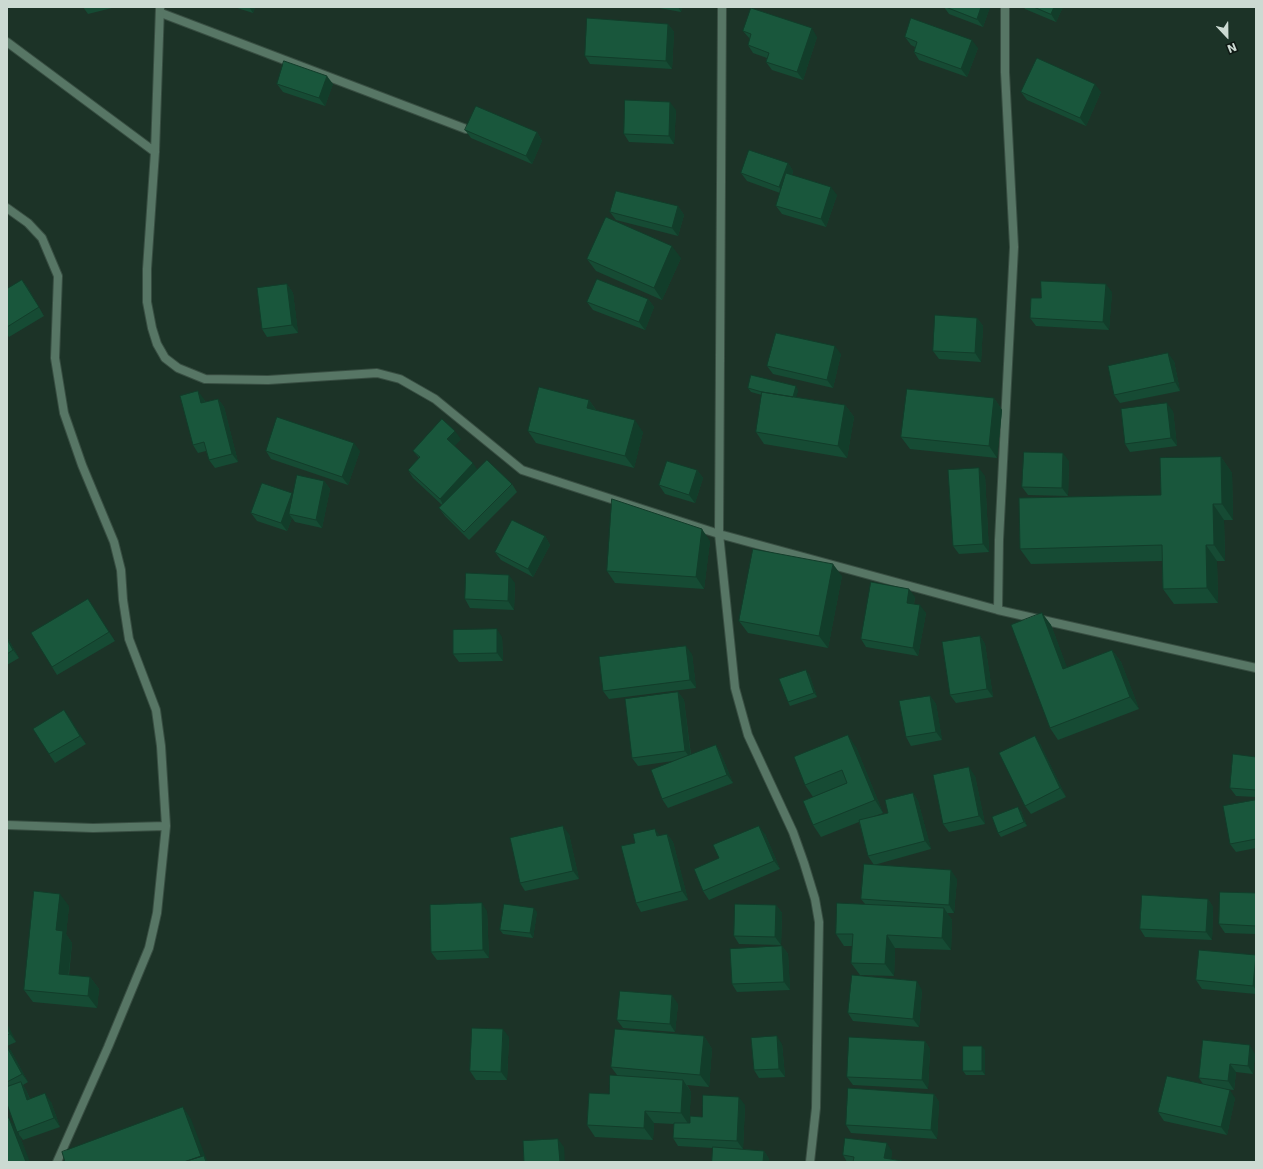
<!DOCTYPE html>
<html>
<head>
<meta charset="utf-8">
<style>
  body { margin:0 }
  #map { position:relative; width:1263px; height:1169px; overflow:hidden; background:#1c3327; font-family:"DejaVu Sans",sans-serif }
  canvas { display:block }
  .frame { position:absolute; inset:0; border:8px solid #ccdad2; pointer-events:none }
  .north { position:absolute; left:1207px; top:16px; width:40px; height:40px; -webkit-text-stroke:3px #0e1813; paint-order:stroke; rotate:158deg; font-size:11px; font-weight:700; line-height:16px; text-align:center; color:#ccdad2 }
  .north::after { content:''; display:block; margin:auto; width:14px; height:18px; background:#ccdad2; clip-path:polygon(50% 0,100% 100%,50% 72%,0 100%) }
</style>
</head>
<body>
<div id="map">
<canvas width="1263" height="1169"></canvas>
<div class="frame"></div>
<div class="north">N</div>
</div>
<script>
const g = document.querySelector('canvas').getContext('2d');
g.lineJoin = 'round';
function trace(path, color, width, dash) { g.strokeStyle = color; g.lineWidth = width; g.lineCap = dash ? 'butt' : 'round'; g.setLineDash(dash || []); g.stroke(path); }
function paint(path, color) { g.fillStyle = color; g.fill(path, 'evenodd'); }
const service = new Path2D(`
  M161 13 466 129`);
const minor = new Path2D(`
  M160 7 155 152 147 269V302L152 328 157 344 165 358 178 368 205 379 268 380 377 373 400 379 435 399 522 470 719 534 998 610 1256 668
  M722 7 719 534 735 688 748 735 793 832 804 863 815 899 819 922 816 1108 810 1162
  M7 42 155 152
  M7 208 28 223 42 238 58 276 55 358 64 413 82 465 114 542 121 570 123 600 129 639 156 710 161 746 166 826 157 913 149 948 108 1047 57 1162
  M998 610 999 540 1014 247 1005 72V7
  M7 825 93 828 166 826`);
trace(service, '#384e42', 10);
trace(minor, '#384e42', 10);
trace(service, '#577665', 8);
trace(minor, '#577665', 8);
paint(new Path2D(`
  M83 7H116L88 14Z
  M234 7H255L253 13Z
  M654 7H682L681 12Z
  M944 7H990L983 27 949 14Z
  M1024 7H1063L1056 22 1025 9Z
  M668 24 674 32 672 69 590 64 585 56Z
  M743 31 817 37 803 80 772 70 766 62 767 58 753 53 748 45 750 39Z
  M905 37 978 48 967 77 919 60 914 52 915 47 911 45Z
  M277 84H333L325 106 283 92Z
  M1021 92H1101L1086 126 1027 100Z
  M676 110 674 144 629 142 624 134Z
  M465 130 537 132 542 141 532 164 471 138Z
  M788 163 793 171 792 175 837 195 826 227 782 214 776 206 780 193 747 181 741 173Z
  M678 206 684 215 678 236 616 220 610 212Z
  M681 258 662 300 596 271 587 259Z
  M22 280 28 288 44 316 9 337 7 334V289Z
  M287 284 293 293 298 333 267 337 262 329Z
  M1112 292 1109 330 1036 326 1030 318Z
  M648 299 654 307 645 330 593 310 587 302Z
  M977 318 983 326 981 362 939 359 933 351Z
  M841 354 833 388 773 374 767 366Z
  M1174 361 1180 391 1120 403 1114 395Z
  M748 388 798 390 796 397 845 405 854 417 847 458 764 444 756 432 762 395 751 392Z
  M994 398 1002 410 997 458 910 449 901 437Z
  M204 399 205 402 218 399 224 407 238 462 215 468 209 460 206 451 198 453 193 445Z
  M589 400 596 410 643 432 634 468 536 443 528 431Z
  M1173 411 1177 446 1130 452 1125 444Z
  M461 439 454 446 477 470 512 484 517 492 469 540 445 516 439 508 442 505 413 478 408 470 419 458 413 451Z
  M266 451H360L348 485 271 459Z
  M1221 457 1232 473 1233 520H1224L1225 561H1217L1218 603 1174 604 1163 589 1162 561 1031 564 1020 549 1161 495Z
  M1069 461 1068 496 1028 495 1022 487Z
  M697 470 703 478 695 503 665 494 659 485Z
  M985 476 989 552 959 554 953 546Z
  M324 481 330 489 322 528 295 522 292 518 287 531 257 521 251 513Z
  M545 536 550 545 533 577 501 560 495 552Z
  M710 541 704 589 615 583 607 571Z
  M842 576 828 648 748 633 739 621Z
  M515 583 514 610 470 608 465 599Z
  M915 597 914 604 926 613 918 656 866 647 861 639Z
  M88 599 115 641 57 675 52 667Z
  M1042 613 1051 625 1067 668 1112 650 1121 662 1139 709 1058 740 1050 728Z
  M980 636 985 644 993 697 956 703 950 695Z
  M7 637 19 658 7 665Z
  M502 637 503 661 459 662 453 654Z
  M692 654 696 688 609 699 603 691Z
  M809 674 817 697 790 706 788 702Z
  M678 692 684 700 691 755 716 745 721 754 733 783 668 808 662 799 673 761 638 766 632 758Z
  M930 696 936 704 942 740 911 746 906 737Z
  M64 710 86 744 55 763 49 754Z
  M1040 744 1066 797 1031 814 1025 806Z
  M856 747 883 813 872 817 888 813 913 793 918 801 931 849 874 865 868 856 859 822 821 837 813 825 847 783 813 797 805 785Z
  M1256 757V797L1236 796 1230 788Z
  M975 776 985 824 949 832 943 824Z
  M1256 800V848L1236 852 1230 844Z
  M1021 811 1027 826 1001 837 998 833Z
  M569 834 579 879 525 891 520 883Z
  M667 834 673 842 688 900 641 912 636 903 635 843Z
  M765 834 780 869 709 900 703 891Z
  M957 879 954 913H947L952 920 951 950 895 948 894 976 860 975 851 963 852 946H844L836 934 865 904 861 899Z
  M1256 893V934L1225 933 1219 924Z
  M1208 899 1213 907 1212 940 1145 937 1140 929Z
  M776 905 782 913 781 945 739 944 734 936Z
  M69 906 66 934 72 943 69 975 90 977 99 989 97 1008 33 1002 24 990Z
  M487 911 489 958 437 960 431 952Z
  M537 912 533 938 503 934 500 930Z
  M782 946 788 954 790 990 737 992 732 984Z
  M1256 956V994L1202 989 1196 980Z
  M922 990 919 1027 853 1021 848 1013Z
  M678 1004 675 1032 623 1028 617 1020Z
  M7 1024 16 1042 7 1046 11 1051 28 1082 23 1085 26 1090 30 1099 51 1102 60 1127 23 1140 18 1133 30 1162 7 1104Z
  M704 1036 712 1049 709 1087 687 1085 691 1092 689 1123 702 1117 745 1105 743 1149 723 1148 764 1151 769 1159V1162H712L713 1148 678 1146 673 1138 674 1124 654 1123 653 1140 595 1137 587 1125 609 1094 617 1075 611 1067Z
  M509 1037 507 1080H476L470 1071Z
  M1203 1040 1255 1054 1253 1074 1236 1072 1234 1090 1224 1089 1235 1098 1227 1135 1164 1121 1158 1112 1203 1084 1199 1078Z
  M925 1041 930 1049 928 1089 853 1085 847 1077Z
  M782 1044 785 1077 759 1078 754 1070Z
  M985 1050V1075H966L963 1071Z
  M934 1094 939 1102 937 1139 851 1133 846 1125Z
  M892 1151 891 1159 902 1161V1162H847L843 1155Z`), '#164b34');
paint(new Path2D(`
  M249 7H255L253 13Z
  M678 7H682L681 12Z
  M981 7H990L983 27 977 19Z
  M1054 7H1063L1056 22 1051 14Z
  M668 24 674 32 672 69 666 61Z
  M812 28 817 37 803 80 797 72Z
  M972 40 978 48 967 77 961 69Z
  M327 76 333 84 325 106 319 98Z
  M1095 84 1101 92 1086 126 1080 118Z
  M670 102 676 110 674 144 669 136Z
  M537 132 542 141 532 164 526 156Z
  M788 163 793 171 785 195 779 187Z
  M831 187 837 195 826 227 821 219Z
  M678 206 684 215 678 236 672 228Z
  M672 246 681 258 662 300 654 288Z
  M22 280 28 288 44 316 39 307Z
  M287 284 293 293 298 333 292 325Z
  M1106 284 1112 292 1109 330 1103 322Z
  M648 299 654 307 645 330 639 322Z
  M977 318 983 326 981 362 975 353Z
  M835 346 841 354 833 388 827 380Z
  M1168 353 1174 361 1180 391 1175 382Z
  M796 386 798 390 795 404 792 400Z
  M198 391 204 399 207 412 201 403Z
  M994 398 1002 410 997 458 989 446Z
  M218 399 224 407 238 462 232 454Z
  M589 400 597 412 587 408Z
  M1167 403 1173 411 1177 446 1171 438Z
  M845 405 854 417 847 458 838 446Z
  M635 420 643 432 634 468 625 456Z
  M455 431 461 439 453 448 447 439Z
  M354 443 360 451 348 485 342 477Z
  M1063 453 1069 461 1068 496 1062 488Z
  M1221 457 1232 473 1233 520 1222 504Z
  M473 463 479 472 445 508 440 499Z
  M979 468 985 476 989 552 983 544Z
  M697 470 703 478 695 503 689 495Z
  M324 481 330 489 322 528 316 520Z
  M292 493 298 501 289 514 292 518 287 531 281 523Z
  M1213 504 1224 520 1225 561 1214 545Z
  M702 529 710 541 704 589 696 577Z
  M545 536 550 545 533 577 528 569Z
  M1206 545 1217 561 1218 603 1207 588Z
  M833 564 842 576 828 648 819 636Z
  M509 575 515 583 514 610 508 601Z
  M909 589 915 597 912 611 907 603Z
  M88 599 94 607 115 641 109 632Z
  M920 605 926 613 918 656 913 648Z
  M1042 613 1051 625 1072 681 1063 669Z
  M497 629 502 637 503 661 497 653Z
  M980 636 985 644 993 697 987 689Z
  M7 637 19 658 13 650 7 639Z
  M686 646 692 654 696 688 690 680Z
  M1112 650 1121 662 1139 709 1130 697Z
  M806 670 809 674 817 697 814 693Z
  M678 692 684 700 691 759 685 751Z
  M930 696 936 704 942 740 936 732Z
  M64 710 70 718 86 744 80 736Z
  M848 735 856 747 883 813 875 800Z
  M1035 736 1040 744 1066 797 1060 788Z
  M716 745 721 754 733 783 727 775Z
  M969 767 975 776 985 824 979 816Z
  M913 793 918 801 931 849 925 841Z
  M1018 807 1021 811 1027 826 1024 822Z
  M563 826 569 834 579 879 573 871Z
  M759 826 765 834 780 869 774 861Z
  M655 829 661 837 657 836Z
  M667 834 673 842 688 900 682 891Z
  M951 870 957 879 954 913 949 905Z
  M60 894 69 906 66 934 72 943 67 986 59 974 56 930Z
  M1208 899 1213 907 1212 940 1206 932Z
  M482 903 487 911 489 958 483 950Z
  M776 905 782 913 781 945 775 937Z
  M534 908 537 912 533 938 530 933Z
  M944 908 952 920 951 950 942 938Z
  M887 935 895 948 894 976 885 964Z
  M782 946 788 954 790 990 784 982Z
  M1256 955V990L1253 986Z
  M90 977 99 989 97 1008 88 996Z
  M917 981 922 990 919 1027 913 1019Z
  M672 995 678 1004 675 1032 670 1024Z
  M7 1024 16 1042 10 1034 7 1028Z
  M503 1029 509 1037 507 1080 501 1072Z
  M704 1036 712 1049 709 1087 700 1075Z
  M777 1036 782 1044 785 1077 779 1069Z
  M925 1041 930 1049 928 1089 922 1080Z
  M1250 1045 1255 1054 1253 1074 1248 1066Z
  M7 1046 11 1051 28 1082 22 1074Z
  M982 1046 985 1050V1075L982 1071Z
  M1230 1064 1236 1072 1234 1090 1228 1081Z
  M683 1080 691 1092 689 1125 681 1113Z
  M21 1082 26 1090 33 1108 27 1100Z
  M1230 1090 1235 1098 1227 1135 1221 1127Z
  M45 1093 51 1102 60 1127 54 1118Z
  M934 1094 939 1102 937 1139 931 1130Z
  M739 1097 745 1105 743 1149 737 1141Z
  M183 1107 191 1119 206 1158 208 1162H205L201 1156Z
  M645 1111 654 1123 653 1140 644 1128Z
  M9 1118 17 1130 30 1162H26Z
  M558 1139 564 1147 565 1162H560Z
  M887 1143 892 1151 891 1162 884 1158Z
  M764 1151 769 1159V1162H763Z`), '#123d2a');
const building = new Path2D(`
  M946 7H981L977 19Z
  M1034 7H1054L1051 14Z
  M751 8 812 28 797 72 766 62 769 53 748 45 751 34 743 31Z
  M587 18 668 24 666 61 585 56Z
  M911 18 972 40 961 69 914 52 917 42 905 37Z
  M1037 58 1095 84 1080 118 1021 92Z
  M284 61 327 76 319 98 277 84Z
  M625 100 670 102 669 136 624 134Z
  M476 106 537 132 526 156 465 130Z
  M749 150 788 163 779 187 741 173Z
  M786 173 831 187 821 219 776 206Z
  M616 191 678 206 672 228 610 212Z
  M606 217 672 246 654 288 587 259Z
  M597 279 648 299 639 322 587 302Z
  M22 280 39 307 7 327V289Z
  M1041 281 1106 284 1103 322 1030 318 1031 298H1041Z
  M287 284 292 325 262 329 257 288Z
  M935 315 977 318 975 353 933 351Z
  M776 333 835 346 827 380 767 366Z
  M1168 353 1175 382 1114 395 1108 366Z
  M751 375 796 386 793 397 762 392 748 388Z
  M539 387 589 400 587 408 635 420 625 456 528 431Z
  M907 389 994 398 989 446 901 437Z
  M198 391 201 403 218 399 232 454 209 460 204 442 193 445 180 396Z
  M762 392 845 405 838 446 756 432Z
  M1167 403 1171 438 1125 444 1121 409Z
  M277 417 354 443 342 477 266 451Z
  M442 419 455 431 447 439 473 463 440 499 408 470 420 457 413 451Z
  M1024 452 1063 453 1062 488 1022 487Z
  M1221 457 1222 504H1213L1214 545H1206L1207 588 1163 589 1162 545 1020 549 1019 498 1161 495 1160 458Z
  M487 460 512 484 464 532 439 508Z
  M667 461 697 470 689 495 659 485Z
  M979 468 983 544 953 546 948 470Z
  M297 475 324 481 316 520 289 514Z
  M262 483 292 493 281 523 251 513Z
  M612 499 702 529 696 577 607 571Z
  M512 520 545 536 528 569 495 552Z
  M753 549 833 564 819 636 739 621Z
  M466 573 509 575 508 601 465 599Z
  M871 582 909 589 907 603 920 605 913 648 861 639Z
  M88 599 109 632 52 667 31 633Z
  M1042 613 1063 669 1112 650 1130 697 1050 728 1011 625Z
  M497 629V653L453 654V630Z
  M980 636 987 689 950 695 942 642Z
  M7 639 13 650 7 654Z
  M686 646 690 680 603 691 599 657Z
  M806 670 814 693 788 702 779 679Z
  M678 692 685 751 632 758 625 699Z
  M930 696 936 732 906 737 899 701Z
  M64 710 80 736 49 754 33 729Z
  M848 735 875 800 813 825 803 801 847 783 842 770 805 785 794 757Z
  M1035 736 1060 788 1025 806 999 753Z
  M716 745 727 775 662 799 651 770Z
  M1233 754 1256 757V790L1230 788Z
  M969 767 979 816 943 824 933 775Z
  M913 793 925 841 868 856 859 820 888 813 885 800Z
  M1256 800V839L1230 844 1223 806Z
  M1018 807 1024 822 998 833 992 817Z
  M563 826 573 871 520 883 510 838Z
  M759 826 774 861 703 891 694 869 719 858 713 845Z
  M655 829 657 836 667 834 682 891 636 903 621 846 635 843 633 834Z
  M864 864 951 870 949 905 861 899Z
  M34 891 60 894 56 930 63 931 59 974 90 977 88 996 24 990Z
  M1220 892 1256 893V926L1219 924Z
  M1142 895 1208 899 1206 932 1140 929Z
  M482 903 483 950 431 952 430 905Z
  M837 903 944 908 942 938 887 935 885 964 851 963 853 934H836Z
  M504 904 534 908 530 933 500 930Z
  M735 904 776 905 775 937 734 936Z
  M782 946 784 982 732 984 730 949Z
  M1199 950 1256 955 1253 986 1196 980Z
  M852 975 917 981 913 1019 848 1013Z
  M620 991 672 995 670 1024 617 1020Z
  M7 1028 10 1034 7 1035Z
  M472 1028 503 1029 501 1072 470 1071Z
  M615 1029 704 1036 700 1075 611 1067Z
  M777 1036 779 1069 754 1070 751 1038Z
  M849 1037 925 1041 922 1080 847 1077Z
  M1203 1040 1250 1045 1248 1066 1230 1064 1228 1081 1199 1078Z
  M963 1046H982V1071H963Z
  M7 1047 22 1074 7 1082Z
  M610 1075 683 1080 681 1113 645 1111 644 1128 587 1125 589 1093 609 1094Z
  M1167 1076 1230 1090 1221 1127 1158 1112Z
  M21 1082 27 1100 45 1093 54 1118 17 1132 7 1104V1087Z
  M848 1088 934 1094 931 1130 846 1125Z
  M703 1095 739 1097 737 1141 673 1138 674 1123H690V1116L702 1117Z
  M183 1107 201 1156 184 1162H65L62 1152Z
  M9 1118 26 1162H7V1119Z
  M845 1138 887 1143 884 1158 902 1161 901 1162H853L854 1157 843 1155Z
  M558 1139 560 1162H524L523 1141Z
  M713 1147 764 1151 763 1162H712Z
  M204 1156 206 1162H184Z`);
paint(building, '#19573c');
trace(building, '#123d2a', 1);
</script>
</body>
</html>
